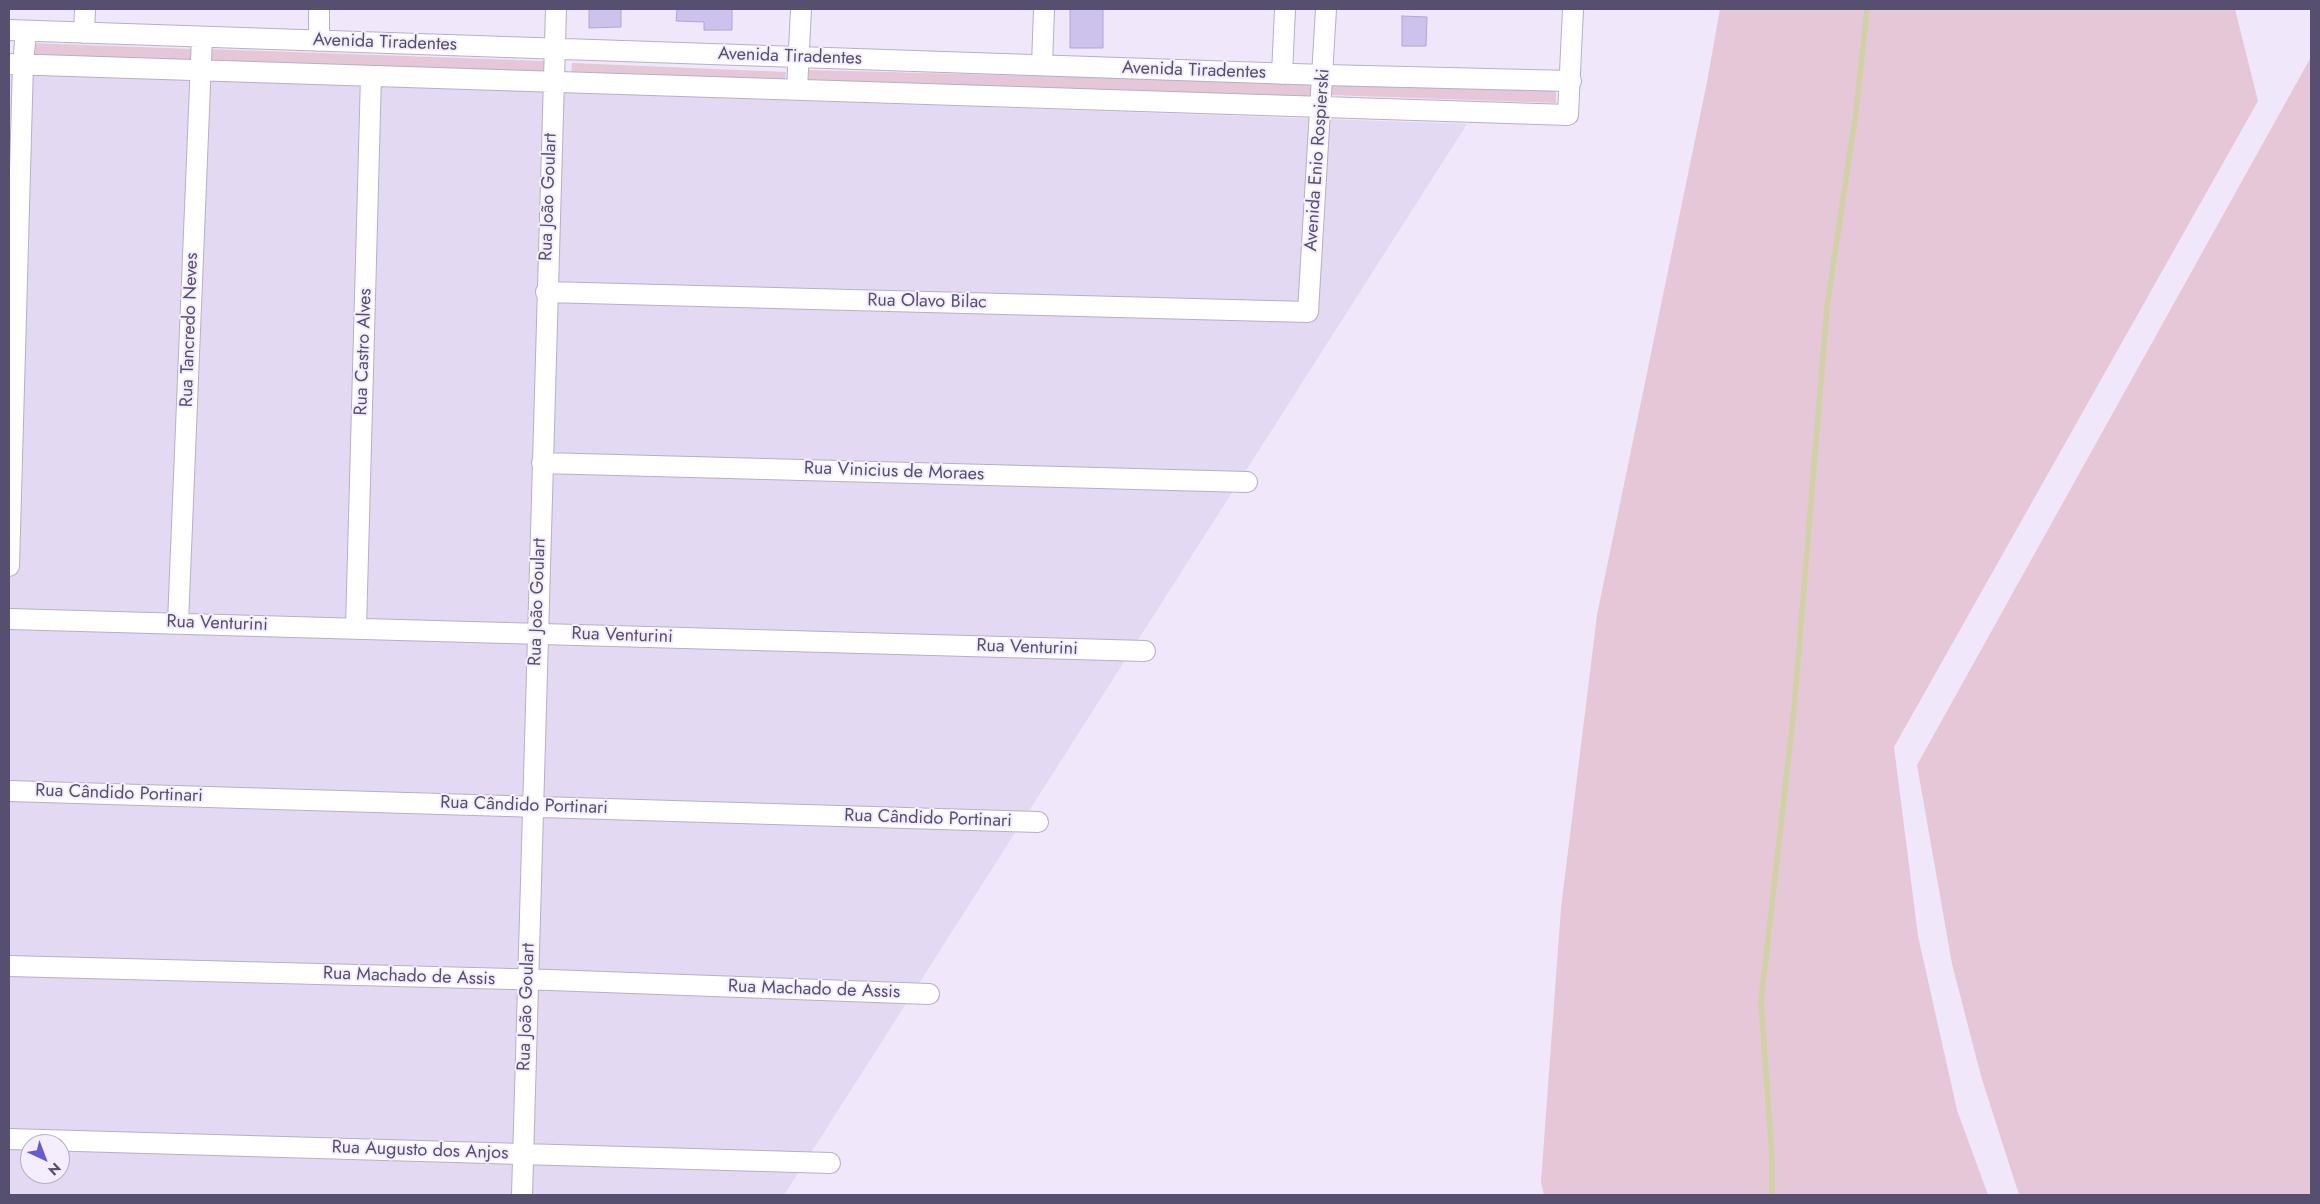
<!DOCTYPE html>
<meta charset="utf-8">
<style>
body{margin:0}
#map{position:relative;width:2320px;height:1204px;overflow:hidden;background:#f0e7fa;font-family:Jost,sans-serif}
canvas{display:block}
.frame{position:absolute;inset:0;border:10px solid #564f70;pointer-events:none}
.north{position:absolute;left:20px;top:1134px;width:50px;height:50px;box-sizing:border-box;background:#f4edfd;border:1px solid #b5aec5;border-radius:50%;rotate:137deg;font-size:14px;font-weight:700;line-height:20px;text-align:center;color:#564f70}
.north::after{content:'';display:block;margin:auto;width:18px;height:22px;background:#675bd4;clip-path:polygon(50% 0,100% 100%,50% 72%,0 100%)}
</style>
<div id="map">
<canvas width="2320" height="1204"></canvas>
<div class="frame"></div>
<div class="north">N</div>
</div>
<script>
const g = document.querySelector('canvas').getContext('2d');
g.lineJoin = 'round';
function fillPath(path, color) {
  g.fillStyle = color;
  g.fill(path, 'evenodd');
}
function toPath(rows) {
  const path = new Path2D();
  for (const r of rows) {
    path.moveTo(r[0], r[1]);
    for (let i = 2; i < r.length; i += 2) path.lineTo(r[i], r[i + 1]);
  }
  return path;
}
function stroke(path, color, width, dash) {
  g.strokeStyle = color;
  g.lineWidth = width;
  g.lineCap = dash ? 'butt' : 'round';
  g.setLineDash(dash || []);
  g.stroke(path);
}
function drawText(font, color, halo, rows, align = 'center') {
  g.font = font + ' Jost,sans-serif';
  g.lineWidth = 4;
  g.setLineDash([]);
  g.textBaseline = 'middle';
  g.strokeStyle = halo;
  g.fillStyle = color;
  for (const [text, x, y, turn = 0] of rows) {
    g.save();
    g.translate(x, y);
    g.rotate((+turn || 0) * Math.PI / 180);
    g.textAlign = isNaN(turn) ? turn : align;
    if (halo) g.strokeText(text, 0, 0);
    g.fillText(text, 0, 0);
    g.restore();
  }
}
const residential = toPath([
 [9,73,1467,124,784,1195,9,1195],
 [30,1144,60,1144,60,1174,30,1174]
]);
const green = toPath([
 [1720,9,2235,9,2258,101,1894,747,1918,936,1957,1110,1988,1195,1544,1195,1541,1182,1561,908,1597,615,1707,82],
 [30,43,194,49,194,67,29,61],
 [208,49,545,61,544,77,208,65],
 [2311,57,2311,1195,2019,1195,1981,1076,1952,964,1917,765],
 [572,63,786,72,784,85,571,77],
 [808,70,1315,83,1314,99,807,85],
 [1330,83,1556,89,1556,103,1330,95]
]);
const stream = toPath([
 [1772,1195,1772,1159,1761,1001,1794,709,1827,307,1856,111,1867,9]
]);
const building = toPath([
 [589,9,621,9,621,27,589,28,589,9],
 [677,9,732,9,732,30,704,30,704,22,676,21,677,9],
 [1070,9,1103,9,1103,48,1070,48,1070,9],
 [1402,16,1427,17,1426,46,1402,46,1402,16]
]);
const minor = toPath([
 [9,30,1324,75,1571,81],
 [84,33,85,9],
 [319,41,319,9],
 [9,64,1568,115,1573,9],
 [1042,65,1044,9],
 [1282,74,1285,9],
 [797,89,801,9],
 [546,292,1308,312,1326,9],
 [542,463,1247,482],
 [9,566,23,64,26,31],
 [9,619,1145,651],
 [178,623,202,37],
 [356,628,371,76],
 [9,791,1038,822],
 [9,966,550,980,929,994],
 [9,1139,830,1163],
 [522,1195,556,9]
]);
const streetNames = [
 ["Avenida Tiradentes",385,43,2],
 ["Avenida Tiradentes",790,57,2],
 ["Avenida Tiradentes",1194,71,2],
 ["Avenida Enio Rospierski",1318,160,-86],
 ["Rua João Goulart",549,197,-88],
 ["Rua Olavo Bilac",927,302,1],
 ["Rua Tancredo Neves",190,330,-88],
 ["Rua Castro Alves",364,352,-88],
 ["Rua Vinicius de Moraes",894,472,2],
 ["Rua João Goulart",538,602,-88],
 ["Rua Venturini",217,624,2],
 ["Rua Venturini",622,636,2],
 ["Rua Venturini",1027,648,2],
 ["Rua Cândido Portinari",119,794,2],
 ["Rua Cândido Portinari",524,806,2],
 ["Rua Cândido Portinari",928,819,2],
 ["Rua Machado de Assis",409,977,2],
 ["Rua Machado de Assis",814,990,2],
 ["Rua João Goulart",527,1007,-88],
 ["Rua Augusto dos Anjos",420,1151,2]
];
fillPath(residential, '#e4d9f2');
fillPath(green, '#e5c7d7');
stroke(stream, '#d0d1a5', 5.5);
fillPath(building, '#cdc2ec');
stroke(building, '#b2a4dc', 1);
stroke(minor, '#b7aeca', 22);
stroke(minor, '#fff', 20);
drawText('18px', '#564f70', '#f4edfd', streetNames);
</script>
